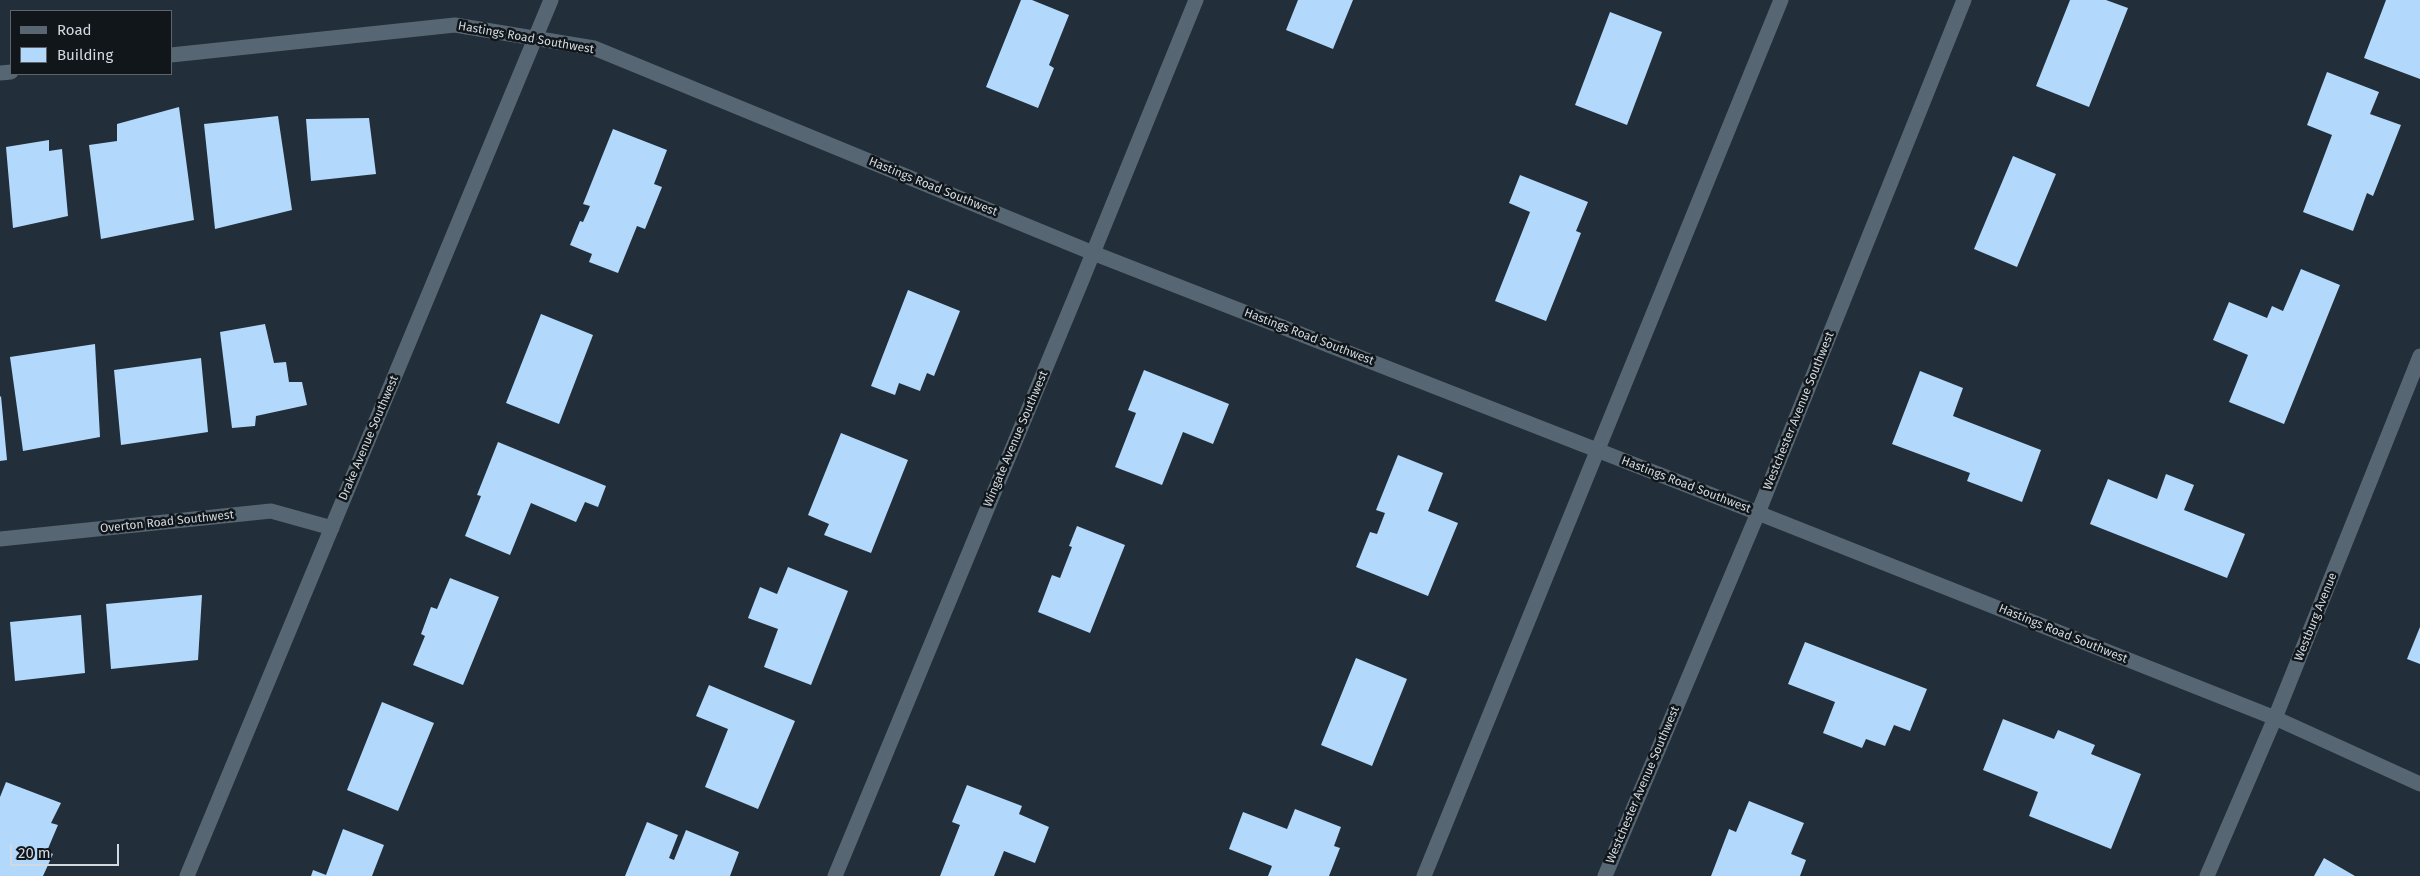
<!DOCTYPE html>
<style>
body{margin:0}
#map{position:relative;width:2420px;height:876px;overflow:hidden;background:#222f3a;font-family:"Fira Sans",sans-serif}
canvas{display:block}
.legend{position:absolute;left:10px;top:10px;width:162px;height:65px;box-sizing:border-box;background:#11161b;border:1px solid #5e646a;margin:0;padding:6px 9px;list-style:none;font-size:15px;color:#d1dae1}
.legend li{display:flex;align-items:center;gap:10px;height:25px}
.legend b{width:25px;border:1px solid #5e646a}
.scale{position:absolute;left:10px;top:844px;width:109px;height:22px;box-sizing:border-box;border:2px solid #d1dae1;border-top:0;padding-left:6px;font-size:15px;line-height:18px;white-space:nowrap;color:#d1dae1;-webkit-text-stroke:4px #11161b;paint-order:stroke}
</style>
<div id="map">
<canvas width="2420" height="876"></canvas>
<ul class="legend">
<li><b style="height:6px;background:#576673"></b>Road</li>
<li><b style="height:14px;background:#b2d9fb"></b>Building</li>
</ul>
<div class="scale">20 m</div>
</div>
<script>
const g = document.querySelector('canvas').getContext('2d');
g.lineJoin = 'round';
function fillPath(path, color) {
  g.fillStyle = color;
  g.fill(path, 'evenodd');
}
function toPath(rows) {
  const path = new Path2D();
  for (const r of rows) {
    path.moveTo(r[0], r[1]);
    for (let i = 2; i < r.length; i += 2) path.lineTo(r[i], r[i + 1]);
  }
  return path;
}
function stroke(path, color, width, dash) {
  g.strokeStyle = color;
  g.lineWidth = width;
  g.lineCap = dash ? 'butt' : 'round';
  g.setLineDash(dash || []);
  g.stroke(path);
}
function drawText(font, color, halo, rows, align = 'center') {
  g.font = font + ' "Fira Sans",sans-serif';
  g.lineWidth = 5;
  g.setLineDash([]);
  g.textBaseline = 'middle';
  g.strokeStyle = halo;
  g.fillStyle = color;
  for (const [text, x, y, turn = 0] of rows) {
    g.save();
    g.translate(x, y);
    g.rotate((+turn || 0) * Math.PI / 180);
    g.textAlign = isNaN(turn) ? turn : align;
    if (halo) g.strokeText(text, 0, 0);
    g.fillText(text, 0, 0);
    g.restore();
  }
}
const building = toPath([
 [1021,0,1032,0,1069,15,1049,65,1054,68,1038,108,986,87],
 [1298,0,1353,0,1333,49,1286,30],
 [2070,0,2106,0,2128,8,2089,107,2036,86],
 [2386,0,2420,0,2420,79,2364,58],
 [1610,12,1662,32,1627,125,1575,105],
 [2327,72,2379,92,2370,114,2401,125,2373,196,2367,193,2353,231,2303,212,2332,135,2307,125],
 [179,107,194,220,101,239,89,145,117,141,117,124],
 [278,116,292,210,215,229,204,124],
 [369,118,376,174,311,181,306,119],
 [613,129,667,150,654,184,662,187,645,229,637,226,618,273,589,262,592,254,570,245,580,221,583,222,590,206,583,204],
 [49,140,49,151,62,149,68,216,13,228,6,147],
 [2013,156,2056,174,2017,267,1974,249],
 [1520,175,1588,202,1576,231,1581,233,1546,321,1495,301,1530,212,1509,203],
 [2301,269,2340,285,2284,424,2229,402,2248,355,2213,340,2229,302,2267,318,2272,306,2283,311],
 [908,290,960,311,934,376,927,373,920,391,899,383,895,395,871,386],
 [541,314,593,335,559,424,506,403],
 [265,324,274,363,286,362,289,382,302,382,307,405,256,416,255,426,232,428,220,332],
 [95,344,100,437,23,451,10,357],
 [201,358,208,432,121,445,114,370],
 [1144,370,1229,404,1213,444,1183,432,1162,485,1115,467,1136,413,1128,410],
 [1920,371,1963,388,1953,416,2041,450,2022,502,1967,481,1970,473,1892,444],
 [1,396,7,460,0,461,0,397],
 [841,433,908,460,871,553,824,535,829,524,808,515],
 [498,442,606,486,598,507,585,502,576,522,531,503,510,555,465,536,481,496,477,495],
 [1398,455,1443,473,1428,511,1458,523,1428,596,1356,567,1370,532,1377,534,1385,513,1376,510],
 [2166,474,2194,485,2184,510,2245,534,2227,578,2090,524,2108,479,2157,499],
 [1077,526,1125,545,1090,633,1038,612,1052,575,1060,578,1072,547,1069,546],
 [788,567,848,591,811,685,764,667,778,629,748,618,760,587,777,594],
 [450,578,499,597,463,685,413,665,425,636,421,634,431,607,437,609],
 [202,595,198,660,111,669,106,604],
 [81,615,85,673,15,681,10,622],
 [2420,627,2420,664,2407,659],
 [1805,642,1927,689,1910,731,1894,725,1885,746,1866,739,1862,748,1823,733,1835,702,1788,684],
 [1356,658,1407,679,1372,766,1321,745],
 [709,685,795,721,758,809,705,787,728,729,696,716],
 [382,702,434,723,398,811,347,790],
 [2003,719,2054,739,2058,730,2095,745,2091,754,2141,774,2111,849,2029,816,2038,792,1983,770],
 [6,782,61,803,51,823,58,825,47,851,53,854,43,876,0,876,0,797],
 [967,785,1022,806,1019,814,1049,827,1035,863,1004,851,994,876,940,876,960,825,952,822],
 [1749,801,1804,823,1791,854,1806,860,1800,876,1711,876,1729,829,1736,832],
 [1295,809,1341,827,1334,846,1340,848,1329,876,1268,876,1272,866,1229,849,1243,812,1287,829],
 [647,822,678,835,669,858,674,860,686,830,739,852,730,876,625,876],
 [343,829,384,845,372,876,311,876,313,870,326,875],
 [2324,858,2355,876,2314,876]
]);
const minor = toPath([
 [171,55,455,25,594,48,1093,253,1758,513,2275,718,2420,784],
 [0,73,11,72],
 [0,539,271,511,332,528],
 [187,876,551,0],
 [835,876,1080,285,1196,0],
 [1424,876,1781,0],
 [1605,876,1758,513,1964,0],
 [2207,876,2275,718,2420,356]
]);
const streetNames = [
 ["Hastings Road Southwest",526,38,10],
 ["Hastings Road Southwest",933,187,22],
 ["Hastings Road Southwest",1309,337,21],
 ["Westchester Avenue Southwest",1799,411,-68],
 ["Drake Avenue Southwest",369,438,-67],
 ["Wingate Avenue Southwest",1016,439,-67],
 ["Hastings Road Southwest",1686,485,21],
 ["Overton Road Southwest",167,522,-6],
 ["Westburg Avenue",2316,617,-68],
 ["Hastings Road Southwest",2063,634,22],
 ["Westchester Avenue Southwest",1643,785,-67]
];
fillPath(building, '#b2d9fb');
stroke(minor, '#576673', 15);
drawText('12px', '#d1dae1', '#11161b', streetNames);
</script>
